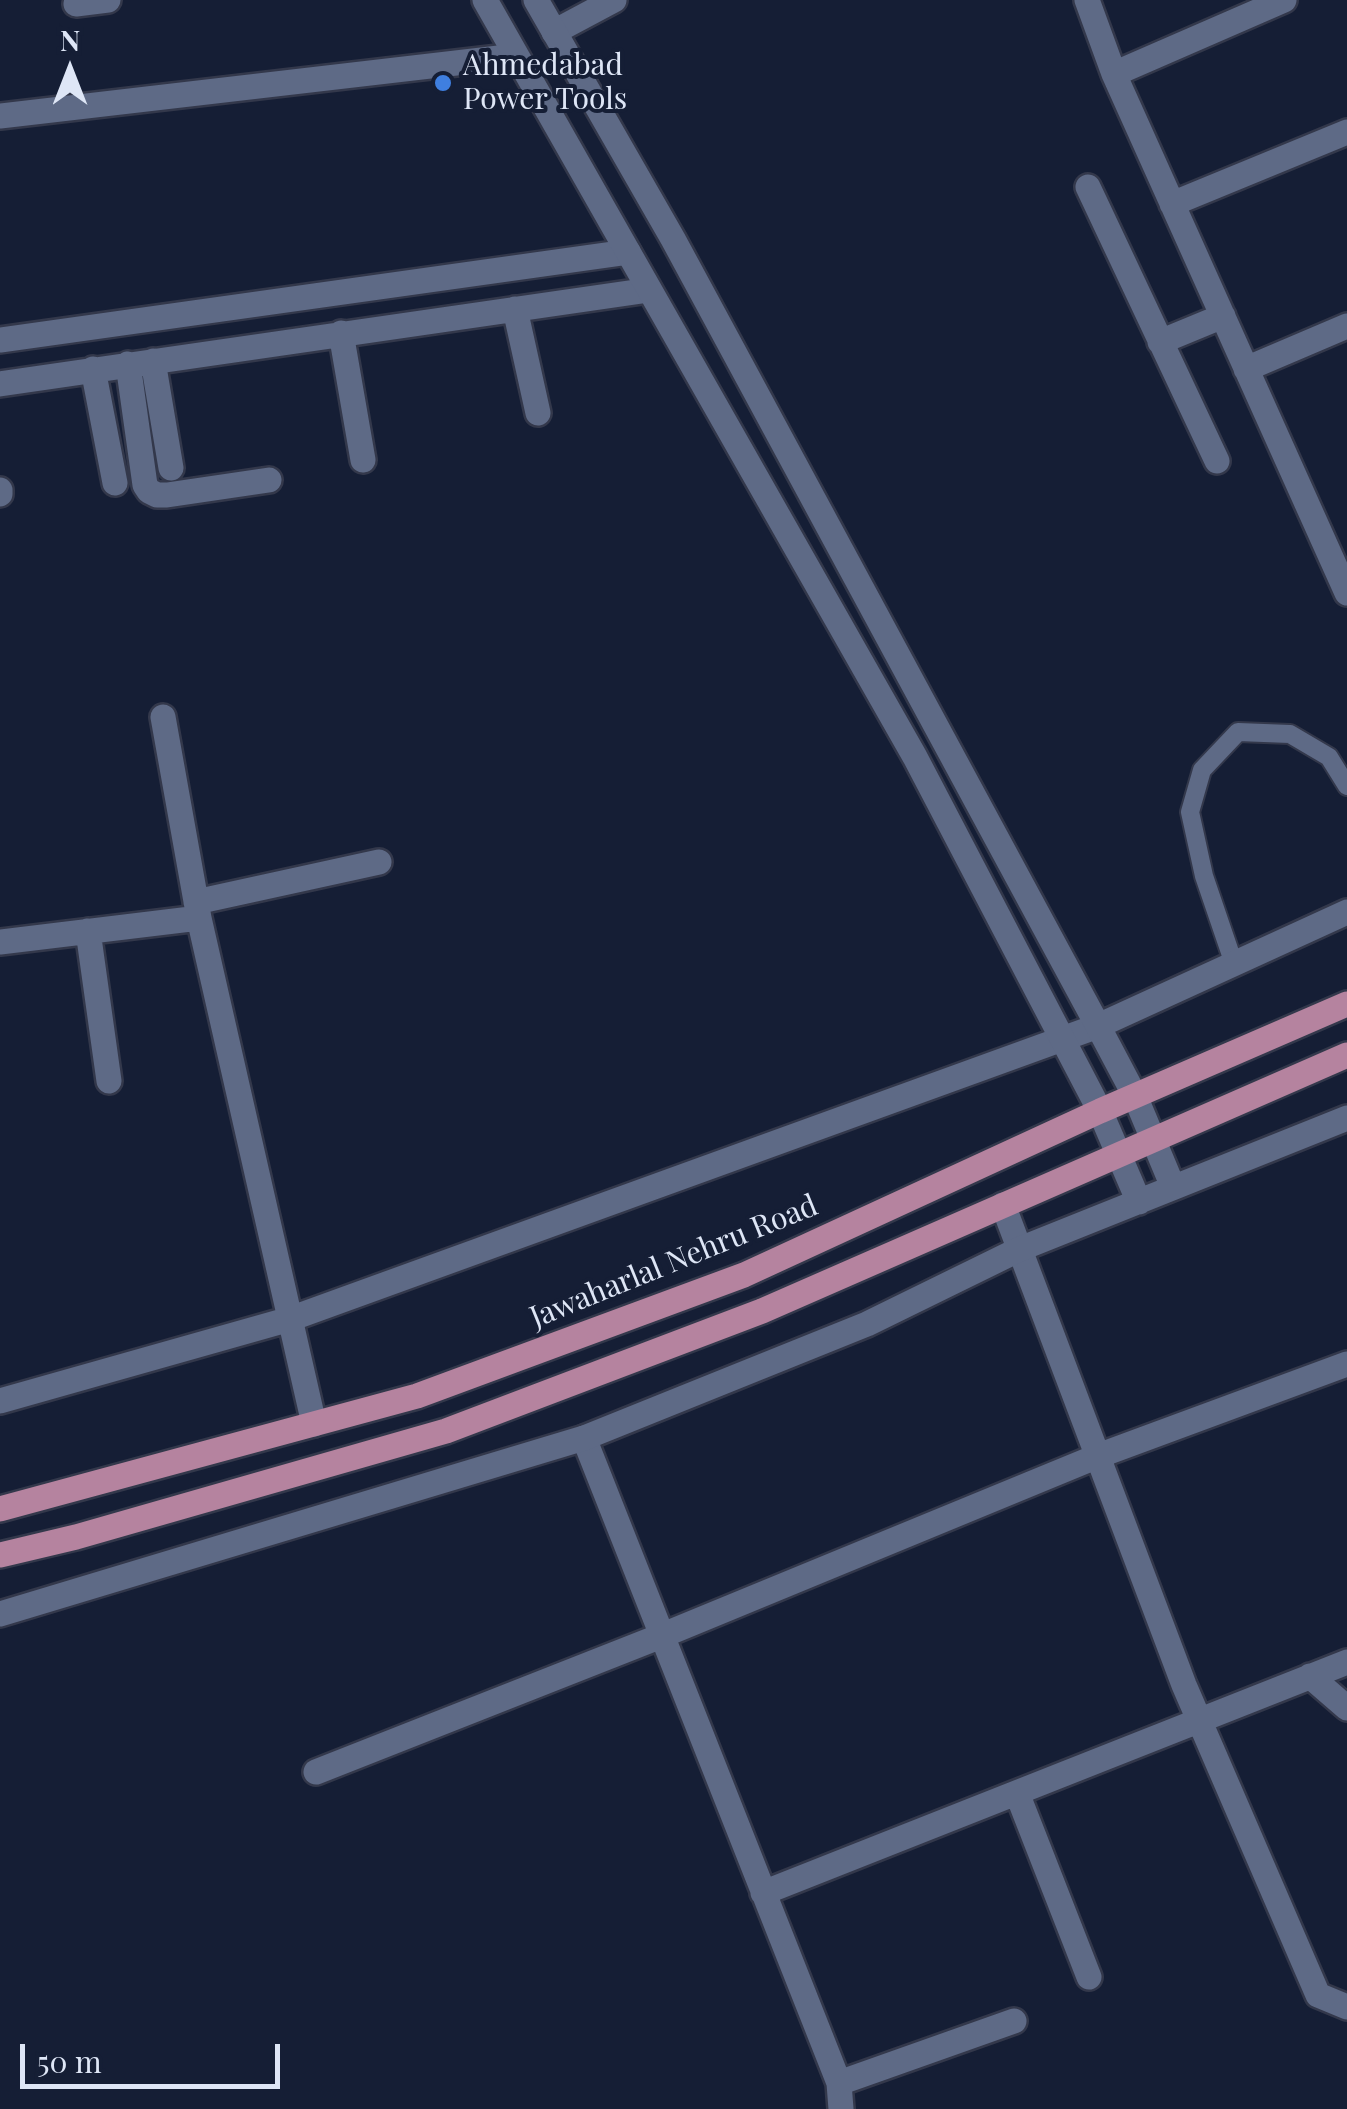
<!DOCTYPE html>
<style>
body{margin:0}
#map{position:relative;width:1347px;height:2109px;overflow:hidden;background:#151e35;font-family:"Playfair Display",serif}
canvas{display:block}
.north{position:absolute;left:20px;top:20px;width:100px;height:100px;-webkit-text-stroke:8px #151e35;paint-order:stroke;rotate:0deg;font-size:28px;font-weight:700;line-height:40px;text-align:center;color:#dee6f6}
.north::after{content:'';display:block;margin:auto;width:35px;height:45px;background:#dee6f6;clip-path:polygon(50% 0,100% 100%,50% 72%,0 100%)}
.scale{position:absolute;left:20px;top:2044px;width:260px;height:45px;box-sizing:border-box;border:5px solid #dee6f6;border-top:0;padding-left:12px;font-size:30px;line-height:35px;white-space:nowrap;color:#dee6f6;-webkit-text-stroke:8px #151e35;paint-order:stroke}
</style>
<div id="map">
<canvas width="1347" height="2109"></canvas>
<div class="north">N</div>
<div class="scale">50 m</div>
</div>
<script>
const g = document.querySelector('canvas').getContext('2d');
g.lineJoin = 'round';
function toPath(rows) {
  const path = new Path2D();
  for (const r of rows) {
    path.moveTo(r[0], r[1]);
    for (let i = 2; i < r.length; i += 2) path.lineTo(r[i], r[i + 1]);
  }
  return path;
}
function stroke(path, color, width, dash) {
  g.strokeStyle = color;
  g.lineWidth = width;
  g.lineCap = dash ? 'butt' : 'round';
  g.setLineDash(dash || []);
  g.stroke(path);
}
function drawText(font, color, halo, rows, align = 'center') {
  g.font = font + ' "Playfair Display",serif';
  g.lineWidth = 8;
  g.setLineDash([]);
  g.textBaseline = 'middle';
  g.strokeStyle = halo;
  g.fillStyle = color;
  for (const [text, x, y, turn = 0] of rows) {
    g.save();
    g.translate(x, y);
    g.rotate((+turn || 0) * Math.PI / 180);
    g.textAlign = isNaN(turn) ? turn : align;
    if (halo) g.strokeText(text, 0, 0);
    g.fillText(text, 0, 0);
    g.restore();
  }
}
const lane = toPath([
 [1234,964,1204,876,1190,812,1202,770,1238,732,1290,734,1329,757,1347,786]
]);
const street = toPath([
 [1087,0,1114,74,1347,593],
 [76,4,108,0],
 [554,32,614,0],
 [1114,74,1284,0],
 [0,116,516,56],
 [1088,187,1217,461],
 [1172,204,1347,132],
 [515,309,538,413],
 [341,333,363,460],
 [0,340,628,252],
 [1160,342,1223,316],
 [153,361,171,468],
 [128,364,145,485,149,491,157,495,167,495,269,480],
 [93,369,115,483],
 [1246,369,1347,326],
 [0,384,649,290],
 [0,490,0,494],
 [163,717,199,918],
 [196,902,379,862],
 [88,931,109,1081],
 [0,942,199,918,314,1424],
 [1003,1205,1184,1685,1318,1995,1347,2007],
 [0,1401,290,1319,1098,1026],
 [584,1438,839,2083,841,2109],
 [1310,1676,1347,1708],
 [316,1772,661,1636,1098,1456,1347,1364],
 [1017,1793,1089,1977],
 [763,1893,1347,1662],
 [839,2083,1014,2021]
]);
const secondary = toPath([
 [485,0,915,757,1100,1111,1139,1202],
 [536,0,673,239,1098,1026,1135,1096,1173,1187],
 [1098,1026,1347,912],
 [0,1614,584,1438,867,1324,1020,1249,1347,1118]
]);
const primary = toPath([
 [0,1509,417,1396,744,1275,1100,1111,1347,1004],
 [0,1555,76,1537,446,1431,762,1311,1347,1055]
]);
const markers = [
 [443,83,10,"#3f7fe0"]
];
const poiNames = [
 ["Ahmedabad",463,66],
 ["Power Tools",463,100]
];
const streetNames = [
 ["Jawaharlal Nehru Road",674,1262,-22]
];
stroke(lane, '#33384b', 22);
stroke(street, '#33384b', 30);
stroke(secondary, '#33384b', 30);
stroke(primary, '#33384b', 30);
stroke(lane, '#5e6a86', 18);
stroke(street, '#5e6a86', 25);
stroke(secondary, '#5e6a86', 25);
stroke(primary, '#b5839f', 25);
for (const [x, y, r, color] of markers) {
  const dot = new Path2D();
  dot.arc(x, y, r, 0, 2 * Math.PI);
  g.fillStyle = color;
  g.fill(dot);
  stroke(dot, '#151e35', 4);
}
drawText('30px', '#dee6f6', '#151e35', poiNames, 'left');
drawText('30px', '#dee6f6', '#151e35', streetNames);
</script>
